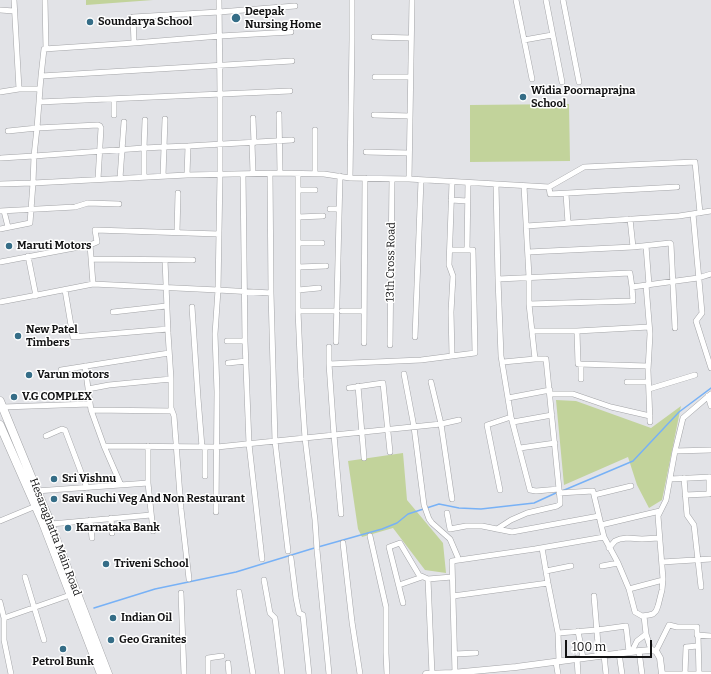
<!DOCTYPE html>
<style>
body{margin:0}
#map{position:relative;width:711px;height:674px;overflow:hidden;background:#e2e3e7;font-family:Bitter,serif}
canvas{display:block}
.scale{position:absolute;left:565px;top:640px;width:87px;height:18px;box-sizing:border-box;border:2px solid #121213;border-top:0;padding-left:5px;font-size:12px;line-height:14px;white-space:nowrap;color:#121213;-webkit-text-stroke:3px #fff;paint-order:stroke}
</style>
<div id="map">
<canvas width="711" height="674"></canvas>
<div class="scale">100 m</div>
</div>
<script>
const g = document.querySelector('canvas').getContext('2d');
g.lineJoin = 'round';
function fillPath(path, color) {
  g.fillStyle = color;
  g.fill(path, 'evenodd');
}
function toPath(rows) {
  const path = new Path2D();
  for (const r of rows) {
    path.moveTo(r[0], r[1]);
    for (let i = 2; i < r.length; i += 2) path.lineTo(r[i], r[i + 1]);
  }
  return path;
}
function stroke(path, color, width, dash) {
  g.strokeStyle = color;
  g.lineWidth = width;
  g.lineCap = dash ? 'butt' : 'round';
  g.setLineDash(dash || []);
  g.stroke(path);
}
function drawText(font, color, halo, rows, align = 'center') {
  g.font = font + ' Bitter,serif';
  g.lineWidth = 3;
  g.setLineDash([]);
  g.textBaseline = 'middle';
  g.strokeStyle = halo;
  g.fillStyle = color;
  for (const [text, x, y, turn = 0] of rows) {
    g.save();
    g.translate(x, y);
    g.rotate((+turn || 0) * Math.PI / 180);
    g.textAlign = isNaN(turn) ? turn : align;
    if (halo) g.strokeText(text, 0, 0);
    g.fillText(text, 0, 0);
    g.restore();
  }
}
const green = toPath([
 [86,0,153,0,86,5],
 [569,104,570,161,470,162,470,105],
 [556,400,576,401,651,428,681,406,662,500,649,508,637,485,628,457,564,485],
 [403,453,407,500,443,543,446,573,425,570,393,528,362,537,358,529,348,461]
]);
const stream = toPath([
 [562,491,633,461,679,412,711,388],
 [94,608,155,589,236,572,311,549,382,529,397,523,408,514,439,504,459,508,481,509,534,503,558,492]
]);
const minor = toPath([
 [14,0,19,89],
 [45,0,46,49],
 [516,0,532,79],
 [546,0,562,82],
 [563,0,579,82],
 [0,10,14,11],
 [374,37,411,38],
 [524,40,552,35],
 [134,43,133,17,219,12,295,6],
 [41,76,44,49,134,43,220,36,291,32],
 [375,77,410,77],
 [0,92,19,89,40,89],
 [114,99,114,115],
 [39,102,41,76,292,61],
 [279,114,280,173],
 [374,115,410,116],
 [253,118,254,143],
 [315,130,315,174],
 [8,131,37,128,39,102,290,91],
 [252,143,253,173],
 [366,152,409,153],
 [1,158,34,156,37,128,98,125,100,126,101,128,98,179],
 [270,173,271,293,275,441,288,551],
 [243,174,245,341,249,444,262,559],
 [298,174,298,311,301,379,305,438,315,520,317,550,329,674],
 [187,175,188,146,292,140],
 [144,176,144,148,164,147,165,119],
 [163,176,164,147,188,146],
 [120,178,124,122],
 [350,178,352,39,352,0],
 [409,179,412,0],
 [452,182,449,265,453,276,451,312,452,355],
 [0,184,33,183,34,156,144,148,145,120],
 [496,184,498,279,501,356,511,417,530,490,536,491,559,489],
 [524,186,529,277,529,304,535,359],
 [549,187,584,167,695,162,700,213],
 [298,190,315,190],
 [566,194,568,223],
 [451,200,467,201],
 [330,209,339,209],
 [0,211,75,207,88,203,119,204],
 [4,211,8,227],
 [693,214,702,313,696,321,711,368],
 [298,217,323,216],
 [630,219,633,247],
 [526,226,679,216,711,211],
 [0,229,30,223,33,183,187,175,280,173,324,174,350,178,409,179,549,187,550,194,677,187],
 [177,232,178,193],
 [298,243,322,243],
 [90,245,97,242,95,230,219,234],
 [646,246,649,285],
 [450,250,467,250],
 [528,252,633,247,670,243,671,244,675,328],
 [28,256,36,296],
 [91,259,193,260],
 [165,260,168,333,171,379,171,408,174,416,181,509,189,579],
 [0,262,90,245,93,284],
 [298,267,326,266],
 [498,279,630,273,632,287,633,301,529,304],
 [646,285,650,334,648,370,650,422],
 [632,287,698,278,711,274],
 [65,290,73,337,168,329],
 [298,290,319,288],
 [0,302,32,296,93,284,218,290,271,293],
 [192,307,198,398,202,447],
 [298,311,337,311],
 [342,311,364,311],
 [113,312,166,306],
 [532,331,577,331,649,327],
 [577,331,578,364,648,366],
 [415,337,421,180],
 [227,341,245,341],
 [336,342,340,176],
 [364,343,365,178],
 [390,345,392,179],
 [228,363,246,361],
 [329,364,329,347],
 [85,366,91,410,104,446,121,485],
 [61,370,169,353],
 [404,374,414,427,424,505,429,519,432,523,450,539,459,560],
 [581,379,581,364],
 [431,382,441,424,452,499],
 [627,382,648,382],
 [358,386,364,458],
 [349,388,383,383,390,452],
 [88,389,109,385,171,379],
 [649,389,695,375],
 [550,394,573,394,611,407,650,416],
 [708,396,711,406],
 [508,398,550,390],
 [3,407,90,404],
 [91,410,172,411],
 [513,422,552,415],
 [46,436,62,429,65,430,87,488],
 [104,446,217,447,441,424,459,420],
 [148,446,148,483,153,531],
 [205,447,205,476],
 [520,448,555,443],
 [675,451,711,450],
 [684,478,687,515,694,525,701,587],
 [670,479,711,477],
 [500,490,487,425,511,417],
 [36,491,148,483],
 [594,495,631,486],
 [685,495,709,494,709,477],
 [216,512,217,392,215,334,218,290,220,174,220,95,219,0],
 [447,513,450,529,466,526,482,526,512,532,599,516],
 [341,514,334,435,329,364,421,360,475,353,473,250,467,250,468,183],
 [111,518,112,533],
 [90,520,92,538],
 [0,521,36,506],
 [51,524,151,515],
 [601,525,660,511],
 [497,529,511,520,527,513,557,506,560,504,560,499,546,359,535,359,503,362],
 [370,536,386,607,386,653,387,674],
 [604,537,618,563,629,589,635,612,642,616,649,615,653,614,656,611,658,606,662,590,663,579,658,516,666,500,675,451,683,418,711,394],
 [343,543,352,622,360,674],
 [542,548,548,583,558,633,559,661],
 [609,548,615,541,620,539,627,538,642,539,659,538],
 [291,558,296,598,299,613,303,615,309,674],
 [662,562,711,559],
 [602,566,618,563],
 [546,571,571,566],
 [25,577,44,640],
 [264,580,270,613,275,618,282,674],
 [399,585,422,577],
 [629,589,663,580],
 [239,592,253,674],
 [181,593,184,674],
 [453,596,548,583],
 [594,596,599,656],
 [0,602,4,618,4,640,11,674],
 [403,603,389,547,400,543,419,575,428,579],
 [644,616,646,634,651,650],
 [4,618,73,594],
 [578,631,583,658],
 [558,633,597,630,626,626,629,652],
 [698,635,699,674],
 [632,651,637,641,646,634],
 [639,651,642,674],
 [656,651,669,625,677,627,697,627,697,635,711,636],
 [619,653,622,674],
 [455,654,476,653],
 [604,655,606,674],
 [577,658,578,674],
 [556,662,558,674],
 [228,663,229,674],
 [455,673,452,561,535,549,604,537,593,491,559,493],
 [208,674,208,658,222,656],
 [432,674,428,579,452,577],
 [662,674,711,674],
 [685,674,686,647,698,646]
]);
const tertiary = toPath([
 [426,674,452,673,516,667,599,656,639,651,651,650,656,651,660,658,662,674]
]);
const primary = toPath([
 [0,401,37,491,51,524,51,526,108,674],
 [0,425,43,523,101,674]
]);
const markers = [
 [236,18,5,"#356d87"],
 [90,22,4,"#356d87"],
 [523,97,4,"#356d87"],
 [9,246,4,"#356d87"],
 [18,336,4,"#356d87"],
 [29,375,4,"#356d87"],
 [14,397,4,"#356d87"],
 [54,479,4,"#356d87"],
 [54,499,4,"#356d87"],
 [68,528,4,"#356d87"],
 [106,564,4,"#356d87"],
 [113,618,4,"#356d87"],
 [111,640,4,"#356d87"],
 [63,649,4,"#356d87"]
];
const poiNames = [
 ["Deepak",245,12],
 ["Nursing Home",245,25],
 ["Soundarya School",98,22],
 ["Widia Poornaprajna",531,91],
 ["School",531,104],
 ["Maruti Motors",17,246],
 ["New Patel",26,330],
 ["Timbers",26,343],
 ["Varun motors",37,375],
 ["V.G COMPLEX",22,397],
 ["Sri Vishnu",62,479],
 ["Savi Ruchi Veg And Non Restaurant",62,499],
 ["Karnataka Bank",76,528],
 ["Triveni School",114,564],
 ["Indian Oil",121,618],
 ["Geo Granites",119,640],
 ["Petrol Bunk",63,662,"center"]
];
const streetNames = [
 ["13th Cross Road",391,262,-89],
 ["Hesaraghatta Main Road",55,537,69]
];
fillPath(green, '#c2d39b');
stroke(stream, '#77b1f6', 1.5);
stroke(minor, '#a3a4a7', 6);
stroke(tertiary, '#a3a4a7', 7);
stroke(primary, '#a3a4a7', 9);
stroke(minor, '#fff', 5);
stroke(tertiary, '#fff', 6);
stroke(primary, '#fff', 8);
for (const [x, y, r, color] of markers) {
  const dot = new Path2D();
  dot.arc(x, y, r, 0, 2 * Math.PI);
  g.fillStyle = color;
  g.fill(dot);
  stroke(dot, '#fff', 1.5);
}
drawText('bold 11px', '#121213', '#fff', poiNames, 'left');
drawText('11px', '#121213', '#fff', streetNames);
</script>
